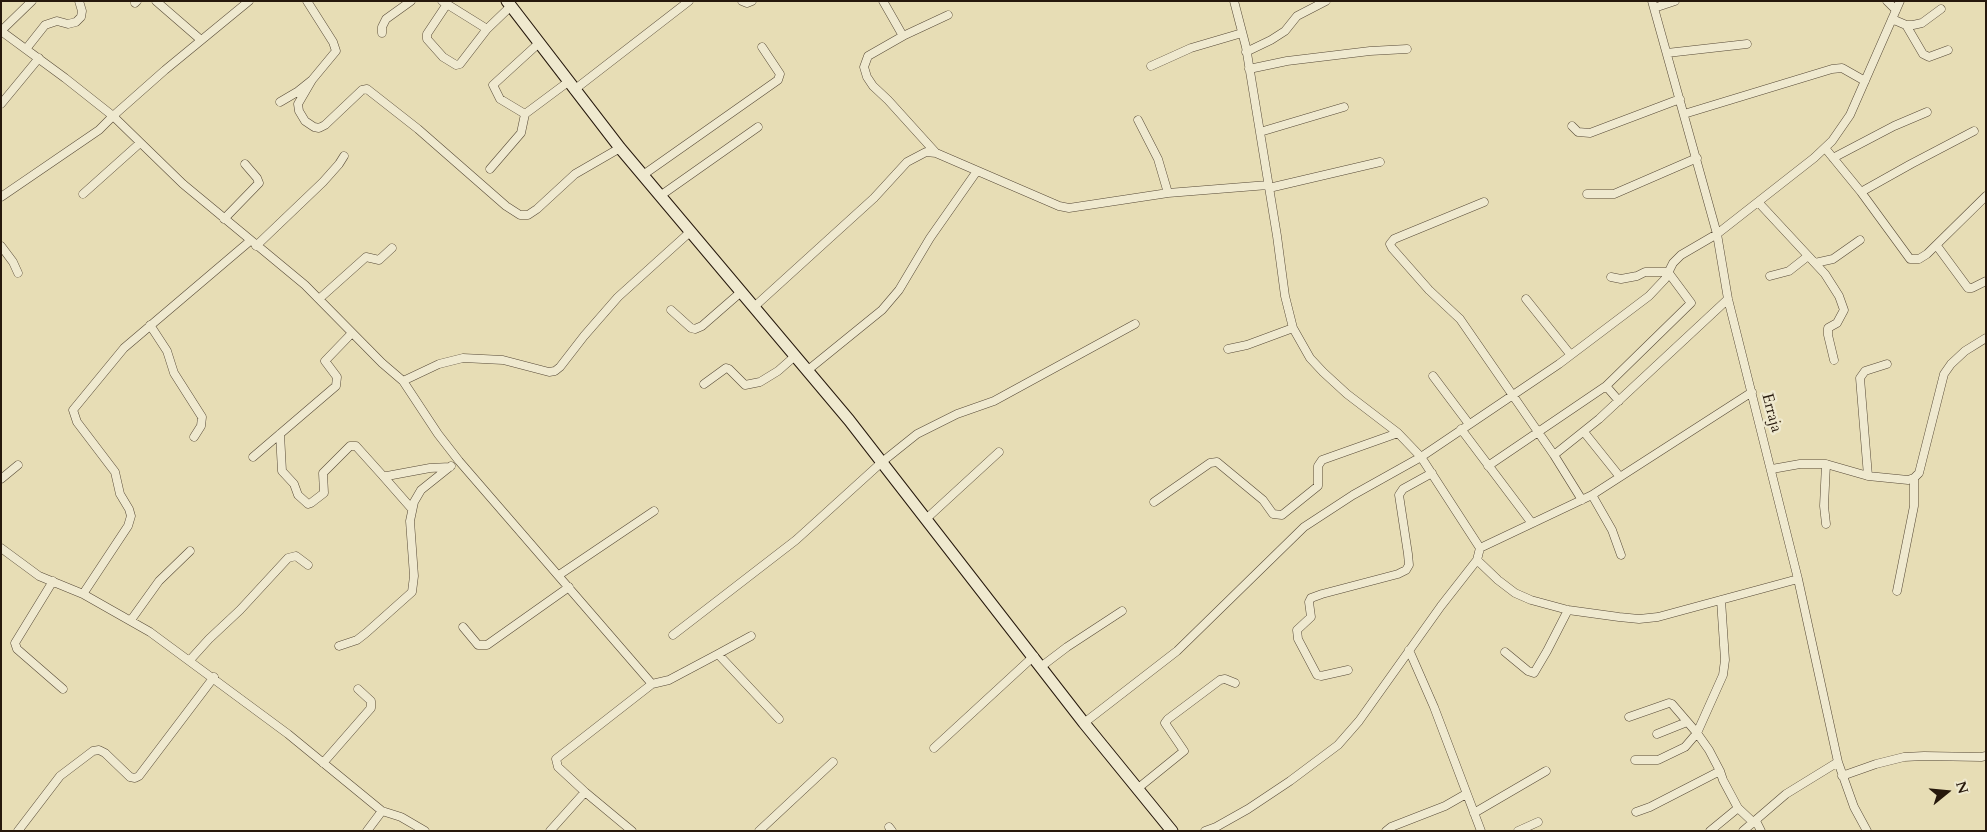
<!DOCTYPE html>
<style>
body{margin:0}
#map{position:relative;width:1987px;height:832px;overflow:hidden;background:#e7ddb5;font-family:Cardo,serif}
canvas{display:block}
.frame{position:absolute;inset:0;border:2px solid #26180c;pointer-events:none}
.north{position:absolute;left:1922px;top:767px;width:50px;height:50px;-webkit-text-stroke:4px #efe9cf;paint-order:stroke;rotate:73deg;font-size:14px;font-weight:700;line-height:20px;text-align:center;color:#26180c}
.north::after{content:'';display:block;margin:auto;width:18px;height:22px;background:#26180c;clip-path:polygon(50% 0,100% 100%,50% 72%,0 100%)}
</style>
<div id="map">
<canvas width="1987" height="832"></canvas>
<div class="frame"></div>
<div class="north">N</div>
</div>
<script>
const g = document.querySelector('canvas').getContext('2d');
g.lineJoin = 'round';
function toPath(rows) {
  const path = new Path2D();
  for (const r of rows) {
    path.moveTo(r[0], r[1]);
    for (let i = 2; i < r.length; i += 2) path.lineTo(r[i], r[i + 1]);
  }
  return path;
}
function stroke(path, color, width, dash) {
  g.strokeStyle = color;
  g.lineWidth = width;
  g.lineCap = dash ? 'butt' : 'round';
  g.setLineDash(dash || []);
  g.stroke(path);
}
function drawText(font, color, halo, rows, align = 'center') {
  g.font = font + ' Cardo,serif';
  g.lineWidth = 5;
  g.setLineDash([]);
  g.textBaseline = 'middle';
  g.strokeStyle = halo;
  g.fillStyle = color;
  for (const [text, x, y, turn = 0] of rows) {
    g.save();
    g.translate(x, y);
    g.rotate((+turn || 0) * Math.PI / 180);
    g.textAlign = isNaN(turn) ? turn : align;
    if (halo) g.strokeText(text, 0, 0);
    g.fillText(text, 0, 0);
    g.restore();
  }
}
const street = toPath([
 [156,1,201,40],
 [249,1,165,70,113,116,183,184,305,285,382,363,403,381,439,364,463,358,503,360,549,372,555,371,560,367,584,336,618,297,690,232],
 [442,1,487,29,511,6],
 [742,1,747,3,752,1],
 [883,1,903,36,868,56,864,67,867,77,873,86,888,100,936,153],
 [1234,1,1246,47,1277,236,1285,296,1293,328,1310,358,1323,372,1347,394,1398,433,1421,457,1480,548],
 [1652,1,1717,234,1728,299,1798,579,1838,762,1854,807,1867,831],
 [1887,1,1896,10],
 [135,3,137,1],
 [447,4,427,34,427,39,443,57,456,65,460,64,487,29],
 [1654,8,1675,1],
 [1892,19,1906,25,1913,25,1922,23,1941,9],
 [1906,25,1923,54,1929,57,1948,50],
 [1,31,65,78,113,116,99,130,1,197],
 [1,31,32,1],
 [382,33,382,27,386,19,411,1],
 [903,36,948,15],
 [26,49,45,25,57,21,68,24,76,22,81,17,82,11,79,1],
 [1246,52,1271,40,1285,31,1297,16,1326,1],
 [1667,53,1747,44],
 [1151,66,1191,48,1242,33],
 [1249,69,1287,61,1370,51,1407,49],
 [312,80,298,104,299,111,305,121,314,127,319,128,325,125,362,90,367,89,418,129,506,206,520,215,528,215,537,209,575,174,620,148],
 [574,90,689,1],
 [280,102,297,92,312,80,336,51,333,42,307,1],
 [1,104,39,58],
 [525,114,500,99,493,85,539,43],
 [1684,114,1832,69,1842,68,1865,81],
 [1138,120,1158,159,1168,193],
 [1572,126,1578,132,1590,133,1680,99],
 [1260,132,1344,107],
 [1825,148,1861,192,1910,259,1919,259,1927,254,1986,196],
 [1833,158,1894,126,1927,112],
 [490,169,521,133,525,114,568,82],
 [643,175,778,80,780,74,762,47],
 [1269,188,1380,162],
 [1861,192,1911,164,1974,131],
 [83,194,140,143],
 [1587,194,1614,194,1697,158],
 [660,196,758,127],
 [1484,202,1394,239,1390,244,1392,248,1429,290,1460,319,1554,455,1582,500],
 [1759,203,1825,274,1839,296,1844,310,1837,323,1828,328,1828,335,1834,360],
 [224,219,259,183,257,178,245,164],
 [1,246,13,262,18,273],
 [256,246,323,182,339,164,344,156],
 [1937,246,1968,288,1972,288,1986,281],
 [1815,263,1833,259,1860,240],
 [1770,276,1789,271,1808,256],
 [319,299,366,257,379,260,392,248],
 [1526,299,1570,354],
 [754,307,874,198,907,162,926,152,936,153,1059,206,1069,208,1168,193,1268,185],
 [671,310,691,328,695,329,702,326,741,292],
 [150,325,167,351,174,373,202,417,201,426,194,437],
 [1228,349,1247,345,1293,328],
 [808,370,882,310,899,290,930,238,977,171],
 [1433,376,1469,424],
 [403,381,438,434,459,461,652,684,556,759,558,767,585,792,550,831],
 [704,384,726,368,729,369,745,385,760,382,778,371,795,356],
 [1606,386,1619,401],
 [1461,429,1531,522],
 [1584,432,1620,477],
 [280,434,282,471,294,484,298,495,308,504,311,503,324,493,323,473,350,446,356,446,383,476,387,476,430,468,450,467],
 [1554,455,1599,419,1728,299],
 [253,457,336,386,337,377,325,361,352,333],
 [1826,464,1824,506,1826,524],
 [1488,466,1606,386,1691,303,1668,272,1645,272,1637,276,1621,279,1611,277],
 [1772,469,1800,464,1826,464,1868,476,1908,480,1914,478,1919,473,1944,374,1951,364,1965,351,1986,338],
 [383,476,412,509],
 [1868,476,1860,378,1865,371,1887,364],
 [1,479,18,465],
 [1592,495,1612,530,1621,555],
 [1154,502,1210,463,1217,462,1263,500,1273,514,1282,515,1318,486,1318,466,1322,460,1398,433],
 [926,519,999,452],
 [1,548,39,576,83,594,150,632,288,734,382,811,367,831],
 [1477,560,1498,580,1515,593,1531,600,1568,610,1619,617,1639,619,1658,617,1798,579],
 [559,575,654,511],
 [53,581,15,643,17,649,63,689],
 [1897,591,1914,506,1914,478],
 [83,594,128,526,131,516,129,509,120,494,115,472,77,422,73,410,124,348,250,241],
 [131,620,159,581,190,551],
 [463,627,478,645,487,645,569,587],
 [673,635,796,540,882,462,917,434,957,414,994,401,1135,324],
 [339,646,357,640,366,633,412,592,414,576,410,521,414,502,421,490,451,466],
 [1409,650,1434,707,1481,831],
 [1505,652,1528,671,1534,673,1547,651,1568,610],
 [718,654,751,636],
 [190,660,209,639,240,610,288,558,296,556,308,565],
 [1042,666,1067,647,1122,611],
 [1348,670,1321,676,1317,675,1298,639,1297,630,1311,617,1309,602,1311,598,1322,594,1398,574,1406,570,1409,565,1408,554,1399,495,1403,489,1432,473],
 [652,684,669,680,718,654,779,719],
 [1629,717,1669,703,1672,704,1697,733,1709,750,1720,771],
 [1084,723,1177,651,1304,527,1353,495,1421,457,1559,364,1649,296,1665,279,1673,263,1681,255,1717,234,1814,158,1832,141,1850,115,1900,1],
 [1657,734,1687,722],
 [934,748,1034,656],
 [1635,760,1658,760,1685,747,1697,733,1723,675,1725,660,1721,600],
 [323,763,371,708,371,701,358,689],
 [1842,776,1876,764,1904,757,1924,756,1981,757,1986,756],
 [1137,789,1184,751,1167,726,1165,723,1168,719,1220,680,1225,679,1235,683],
 [585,792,632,831],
 [382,811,401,817,425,831],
 [1636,812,1650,807,1720,771,1723,780,1738,808,1754,823],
 [1474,813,1546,771],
 [1756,821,1761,831],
 [889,827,892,831],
 [18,831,60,776,93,751,99,750,105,753,130,777,135,778,139,776,214,677],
 [759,831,833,762],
 [1205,831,1216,827,1248,809,1290,781,1338,745,1359,721,1441,606,1477,560,1480,548,1592,495,1752,392],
 [1386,831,1391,827,1445,806,1466,794],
 [1518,831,1538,822],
 [1710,831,1738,808],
 [1743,831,1786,794,1838,762]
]);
const secondary = toPath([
 [507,1,620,148,849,420,1084,723,1172,831]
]);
const streetNames = [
 ["Erraja",1771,413,75]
];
stroke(street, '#564936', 9);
stroke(secondary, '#26180c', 13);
stroke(street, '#efe9cf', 8);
stroke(secondary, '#efe9cf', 11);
drawText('16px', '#26180c', '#efe9cf', streetNames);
</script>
